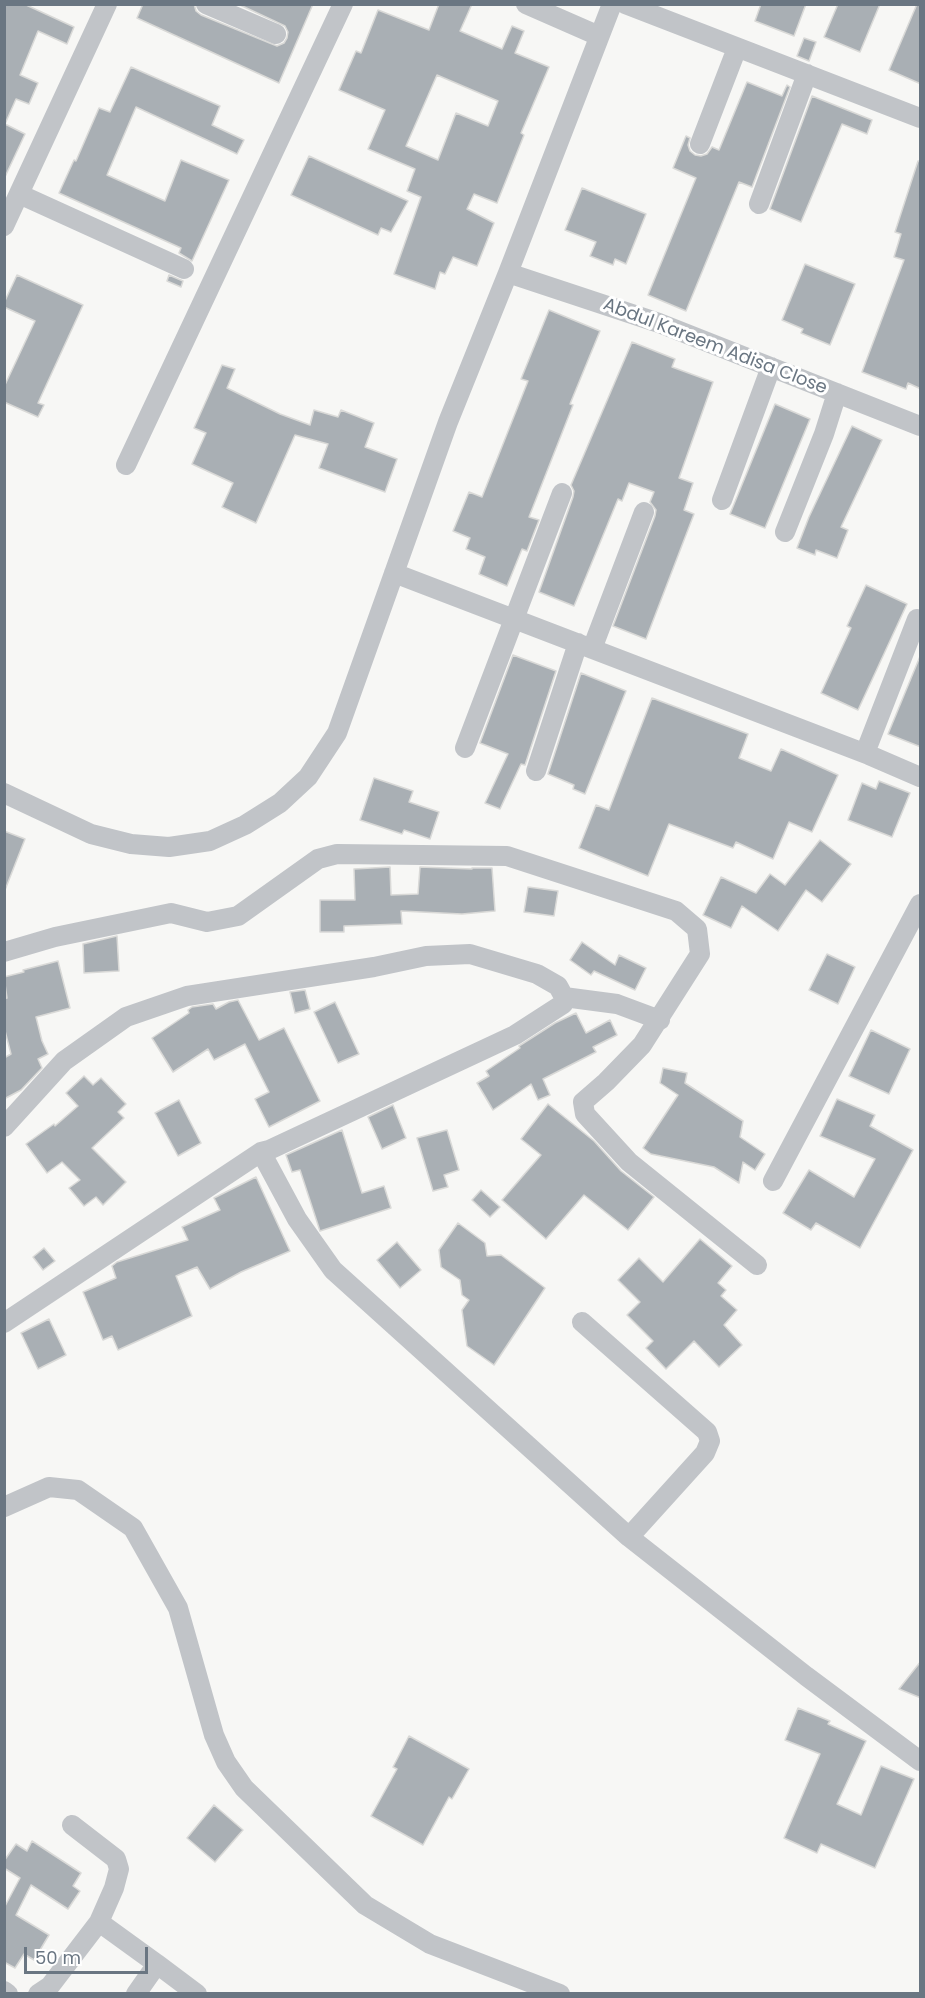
<!DOCTYPE html>
<style>
body{margin:0}
#map{position:relative;width:925px;height:1998px;overflow:hidden;background:#f7f7f5;font-family:Poppins,sans-serif}
canvas{display:block}
.frame{position:absolute;inset:0;border:6px solid #6a7682;pointer-events:none}
.scale{position:absolute;left:24px;top:1947px;width:124px;height:27px;box-sizing:border-box;border:3px solid #6a7682;border-top:0;padding-left:8px;font-size:18px;line-height:21px;white-space:nowrap;color:#6a7682;-webkit-text-stroke:4px #fff;paint-order:stroke}
</style>
<div id="map">
<canvas width="925" height="1998"></canvas>
<div class="frame"></div>
<div class="scale">50 m</div>
</div>
<script>
const g = document.querySelector('canvas').getContext('2d');
g.lineJoin = 'round';
function fillPath(path, color) {
  g.fillStyle = color;
  g.fill(path, 'evenodd');
}
function toPath(rows) {
  const path = new Path2D();
  for (const r of rows) {
    path.moveTo(r[0], r[1]);
    for (let i = 2; i < r.length; i += 2) path.lineTo(r[i], r[i + 1]);
  }
  return path;
}
function stroke(path, color, width, dash) {
  g.strokeStyle = color;
  g.lineWidth = width;
  g.lineCap = dash ? 'butt' : 'round';
  g.setLineDash(dash || []);
  g.stroke(path);
}
function drawText(font, color, halo, rows, align = 'center') {
  g.font = font + ' Poppins,sans-serif';
  g.lineWidth = 6;
  g.setLineDash([]);
  g.textBaseline = 'middle';
  g.strokeStyle = halo;
  g.fillStyle = color;
  for (const [text, x, y, turn = 0] of rows) {
    g.save();
    g.translate(x, y);
    g.rotate((+turn || 0) * Math.PI / 180);
    g.textAlign = isNaN(turn) ? turn : align;
    if (halo) g.strokeText(text, 0, 0);
    g.fillText(text, 0, 0);
    g.restore();
  }
}
const building = toPath([
 [4,4,24,4,74,27,67,44,38,31,20,75,38,83,29,104,16,99,5,124,25,134,4,179,4,4],
 [143,4,194,4,196,11,201,15,277,46,284,43,287,38,288,32,285,26,238,4,313,4,279,83,137,18,143,4],
 [439,4,472,4,460,31,502,49,512,26,524,31,515,53,549,67,521,133,524,135,497,203,474,194,467,209,494,223,477,266,453,257,445,274,440,272,435,289,394,274,421,197,407,191,415,169,368,149,385,110,339,90,356,51,361,53,378,10,429,30,439,4],
 [437,75,498,101,488,126,456,113,438,160,406,146,437,75],
 [761,4,806,4,794,36,755,21,761,4],
 [838,4,880,4,860,52,824,37,838,4],
 [917,4,921,4,921,84,889,70,917,4],
 [804,38,816,42,809,61,797,56,804,38],
 [131,67,220,106,212,125,244,140,237,154,136,107,107,175,165,201,181,160,229,180,192,261,179,253,181,248,59,193,74,160,76,161,99,108,110,112,131,67],
 [747,82,782,96,787,85,790,87,752,187,739,182,686,311,648,295,696,178,673,168,686,136,690,138,688,145,690,151,695,155,701,156,707,154,712,147,719,150,747,82],
 [812,96,872,120,867,134,842,124,801,222,770,209,812,96],
 [309,156,408,201,391,232,381,228,378,235,291,195,309,156],
 [918,161,921,161,921,389,908,383,906,389,862,372,904,260,894,257,901,234,895,232,918,161],
 [582,188,646,214,626,264,615,259,613,265,590,256,596,242,565,230,582,188],
 [805,264,855,284,830,345,801,333,803,329,782,320,805,264],
 [17,275,83,305,38,403,44,405,38,417,4,402,4,387,35,321,4,307,4,303,17,275],
 [169,275,183,281,181,287,167,281,169,275],
 [549,310,600,331,570,404,573,405,529,517,539,520,527,551,522,549,507,586,479,574,485,557,466,549,470,538,453,531,469,492,482,497,528,381,521,379,549,310],
 [632,342,675,359,672,367,713,382,679,478,693,483,684,510,694,514,646,639,613,626,655,516,656,510,650,502,654,492,629,483,622,501,618,499,574,606,539,592,573,497,574,491,571,485,632,342],
 [222,365,235,369,227,388,280,414,310,425,314,410,338,417,341,410,374,423,365,447,397,459,385,492,319,468,328,444,295,435,256,523,222,507,233,483,192,464,206,433,194,428,222,365],
 [775,404,810,419,765,528,730,514,775,404],
 [852,426,882,440,841,527,848,530,837,558,816,550,815,555,797,548,809,517,852,426],
 [866,585,907,604,858,710,821,693,851,628,847,626,866,585],
 [921,654,921,747,888,734,921,654],
 [513,655,556,671,525,765,521,764,500,809,485,803,508,754,480,743,513,655],
 [581,673,626,691,585,794,573,789,574,785,548,774,581,673],
 [652,698,748,734,739,758,771,771,781,749,838,775,812,832,789,822,773,859,736,842,733,848,669,824,648,876,579,848,596,805,609,810,652,698],
 [374,778,413,791,409,802,439,812,430,839,404,830,402,834,360,820,374,778],
 [879,781,910,793,892,837,848,820,862,783,876,789,879,781],
 [4,831,25,839,5,890,4,890,4,831],
 [820,840,851,864,822,902,806,890,778,931,742,906,731,928,703,915,721,877,756,893,770,874,785,885,820,840],
 [390,867,391,895,418,894,420,867,472,869,472,868,492,868,495,911,462,914,401,911,402,924,344,926,344,932,320,932,320,900,355,900,354,869,390,867],
 [528,887,558,891,554,916,524,912,528,887],
 [117,936,119,971,84,973,83,944,117,936],
 [582,942,615,965,619,955,646,968,635,990,594,971,591,975,570,960,582,942],
 [827,954,855,967,838,1004,809,990,827,954],
 [58,961,70,1008,36,1017,42,1041,48,1054,38,1059,42,1068,21,1090,4,1099,4,1058,11,1054,4,1027,4,999,7,998,4,977,24,972,23,970,58,961],
 [305,990,310,1009,295,1013,290,992,305,990],
 [238,1000,259,1040,284,1028,320,1101,269,1127,255,1099,269,1092,245,1044,214,1060,208,1049,173,1072,152,1038,189,1013,188,1010,192,1007,213,1004,216,1009,229,1002,238,1000],
 [335,1002,359,1054,338,1063,314,1012,335,1002],
 [576,1013,586,1033,610,1020,617,1035,593,1047,596,1052,543,1079,550,1095,538,1100,531,1084,493,1110,477,1083,489,1076,486,1071,520,1048,519,1046,555,1023,576,1013],
 [871,1030,910,1049,889,1094,849,1076,871,1030],
 [663,1068,687,1073,685,1083,743,1121,740,1137,765,1154,755,1170,743,1162,739,1183,714,1167,651,1154,643,1148,678,1095,660,1083,663,1068],
 [84,1076,93,1085,101,1078,126,1104,118,1112,124,1118,92,1148,126,1182,103,1205,96,1197,84,1206,69,1188,80,1180,62,1162,47,1173,26,1144,54,1124,55,1126,78,1106,66,1093,84,1076],
 [837,1099,875,1115,870,1126,913,1150,860,1248,816,1223,811,1230,783,1213,809,1170,854,1197,875,1159,820,1136,837,1099],
 [179,1100,201,1143,178,1156,155,1113,179,1100],
 [548,1104,594,1141,621,1171,654,1197,628,1230,584,1195,546,1239,502,1200,541,1155,521,1139,548,1104],
 [393,1105,406,1138,382,1149,368,1117,393,1105],
 [342,1130,362,1193,384,1186,391,1208,320,1231,300,1170,292,1172,286,1155,342,1130],
 [447,1130,459,1170,444,1175,448,1187,433,1191,417,1138,447,1130],
 [256,1177,290,1251,241,1272,210,1289,197,1267,176,1276,192,1316,118,1350,112,1336,103,1340,83,1292,116,1278,112,1266,117,1262,188,1240,182,1227,220,1210,214,1198,256,1177],
 [481,1190,500,1207,490,1217,472,1200,481,1190],
 [458,1223,485,1243,487,1256,501,1255,545,1288,494,1365,467,1346,462,1310,469,1300,462,1295,460,1280,441,1267,439,1250,458,1223],
 [700,1239,732,1266,718,1283,726,1290,721,1296,737,1310,724,1325,742,1345,719,1367,694,1341,666,1369,646,1348,653,1341,627,1315,640,1302,618,1280,639,1258,663,1282,700,1239],
 [397,1242,421,1270,400,1288,377,1260,397,1242],
 [44,1248,55,1261,43,1270,33,1257,44,1248],
 [49,1319,66,1355,38,1369,21,1333,49,1319],
 [921,1661,921,1698,899,1689,921,1661],
 [798,1708,830,1721,828,1724,866,1741,837,1804,861,1815,881,1766,914,1779,875,1868,821,1844,817,1853,784,1838,820,1754,785,1740,798,1708],
 [409,1736,469,1769,452,1799,449,1797,423,1845,371,1816,397,1769,393,1767,409,1736],
 [214,1805,243,1830,215,1862,187,1838,214,1805],
 [32,1841,81,1873,73,1886,80,1891,68,1909,31,1885,16,1915,49,1935,34,1960,24,1954,15,1968,4,1962,4,1908,20,1878,4,1868,4,1861,16,1844,27,1851,32,1841]
]);
const minor = toPath([
 [206,4,276,34],
 [526,4,599,36],
 [625,4,920,118],
 [700,144,737,48],
 [19,194,184,269],
 [759,204,807,74],
 [4,226,107,4],
 [508,273,659,323,920,426],
 [126,465,343,4],
 [722,500,771,367],
 [785,532,824,434,837,393],
 [394,573,869,755,920,777],
 [592,649,644,512],
 [465,748,562,493],
 [865,753,917,619],
 [536,771,578,643],
 [4,793,91,834,131,844,169,847,210,841,245,825,280,803,308,777,337,733,448,422,508,273,612,4],
 [4,952,55,937,171,913,207,922,238,916,318,859,337,854,507,856,676,911,697,929,700,954,642,1045,606,1082,583,1102,585,1114,629,1162,757,1265],
 [564,997,617,1004,660,1020],
 [4,1127,64,1061,126,1017,187,996,374,967,426,956,470,954,537,974,558,986,564,997,563,1004,515,1035,269,1150,261,1152,4,1323],
 [261,1152,297,1219,333,1270,629,1537,806,1676,920,1761],
 [773,1181,920,904],
 [582,1322,707,1432,710,1441,705,1453,629,1537],
 [4,1507,49,1487,78,1490,133,1528,178,1608,214,1735,226,1762,244,1788,365,1905,430,1944,560,1994],
 [72,1825,116,1859,119,1869,114,1888,99,1922],
 [4,1991,8,1994],
 [38,1994,50,1986,99,1922,157,1964],
 [136,1994,157,1964,197,1994]
]);
const streetNames = [
 ["Abdul Kareem Adisa Close",715,347,21]
];
fillPath(building, '#a9afb4');
stroke(building, '#d9d9d7', 1.5);
stroke(minor, '#c1c4c8', 20);
drawText('18px', '#6a7682', '#fff', streetNames);
</script>
